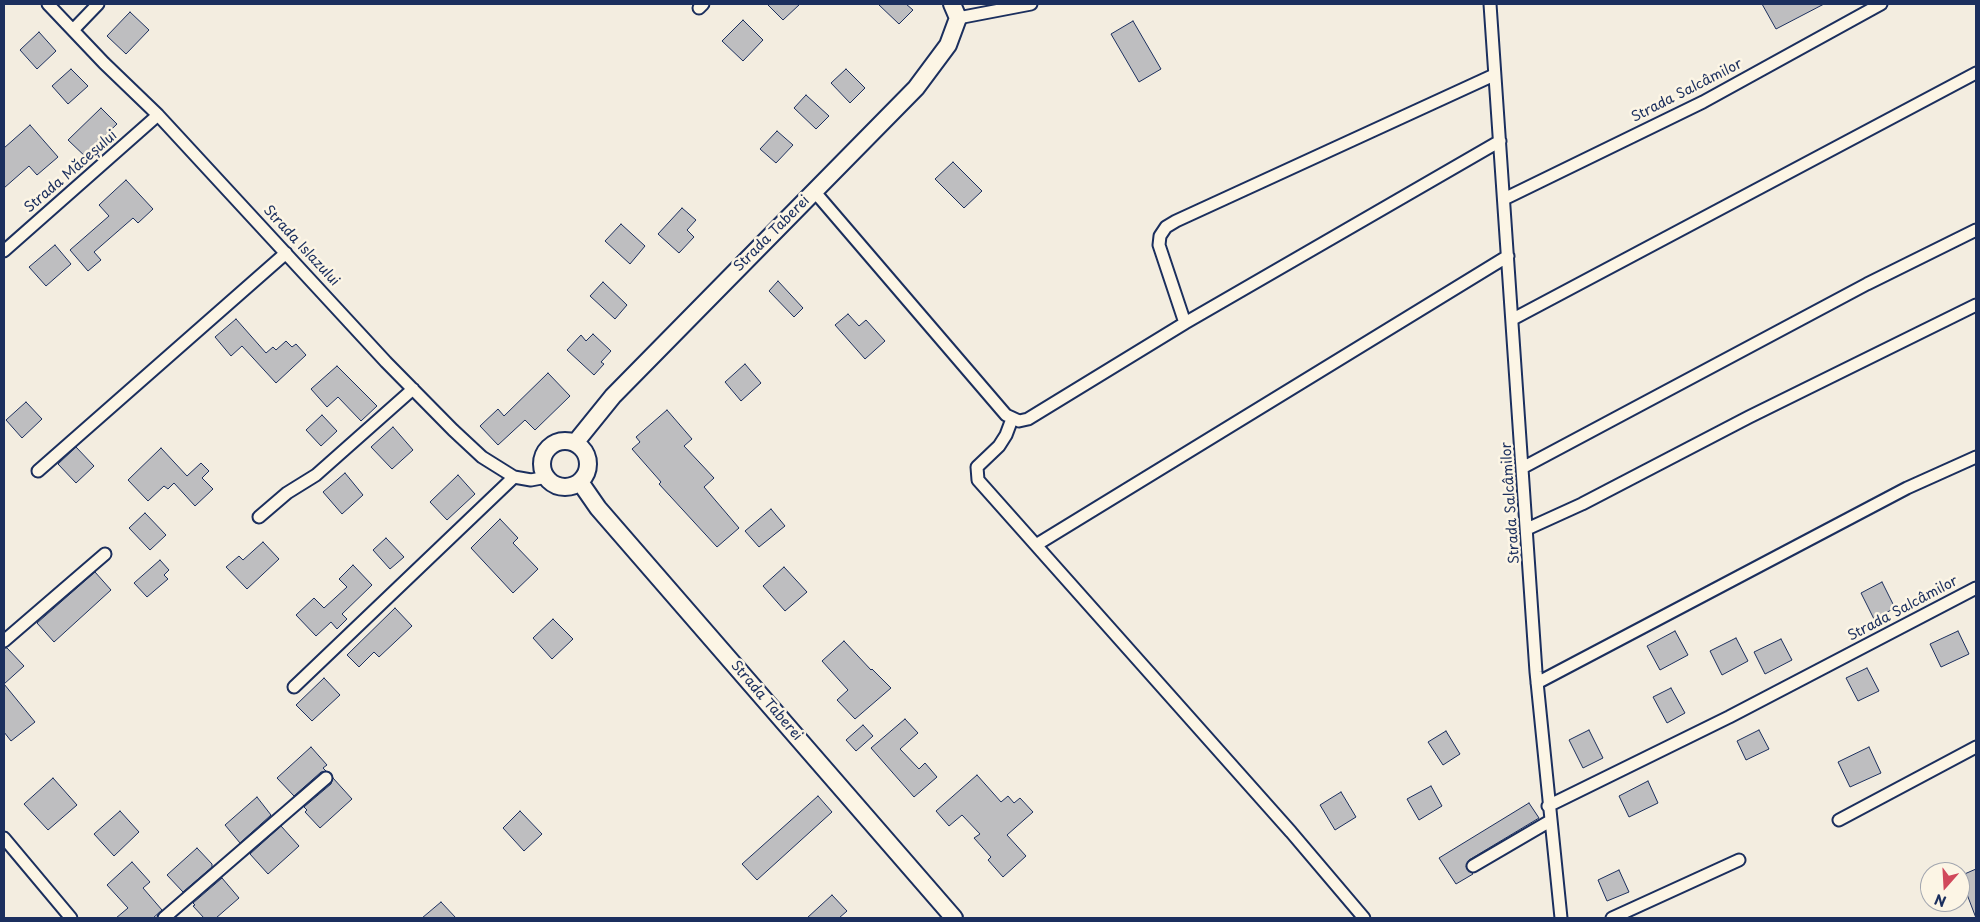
<!DOCTYPE html>
<meta charset="utf-8">
<style>
body{margin:0}
#map{position:relative;width:1980px;height:922px;overflow:hidden;background:#f3ede0;font-family:"Playpen Sans",sans-serif}
canvas{display:block}
.frame{position:absolute;inset:0;border:5px solid #1b2f5e;pointer-events:none}
.north{position:absolute;left:1920px;top:862px;width:50px;height:50px;box-sizing:border-box;background:#fcf5e5;border:1px solid #a2a6af;border-radius:50%;rotate:199deg;font-size:14px;font-weight:700;line-height:20px;text-align:center;color:#1b2f5e}
.north::after{content:'';display:block;margin:auto;width:18px;height:22px;background:#d1495b;clip-path:polygon(50% 0,100% 100%,50% 72%,0 100%)}
</style>
<div id="map">
<canvas width="1980" height="922"></canvas>
<div class="frame"></div>
<div class="north">N</div>
</div>
<script>
const g = document.querySelector('canvas').getContext('2d');
g.lineJoin = 'round';
function fillPath(path, color) {
  g.fillStyle = color;
  g.fill(path, 'evenodd');
}
function toPath(rows) {
  const path = new Path2D();
  for (const r of rows) {
    if (r.length === 3) {
      path.moveTo(r[0] + r[2], r[1]);
      path.arc(r[0], r[1], r[2], 0, 2 * Math.PI);
      continue;
    }
    path.moveTo(r[0], r[1]);
    for (let i = 2; i < r.length; i += 2) path.lineTo(r[i], r[i + 1]);
  }
  return path;
}
function stroke(path, color, width, dash) {
  g.strokeStyle = color;
  g.lineWidth = width;
  g.lineCap = dash ? 'butt' : 'round';
  g.setLineDash(dash || []);
  g.stroke(path);
}
function drawText(font, color, halo, rows, align = 'center') {
  g.font = font + ' "Playpen Sans",sans-serif';
  g.lineWidth = 5;
  g.setLineDash([]);
  g.textBaseline = 'middle';
  g.strokeStyle = halo;
  g.fillStyle = color;
  for (const [text, x, y, turn = 0] of rows) {
    g.save();
    g.translate(x, y);
    g.rotate((+turn || 0) * Math.PI / 180);
    g.textAlign = isNaN(turn) ? turn : align;
    if (halo) g.strokeText(text, 0, 0);
    g.fillText(text, 0, 0);
    g.restore();
  }
}
const building = toPath([
 [767,4,800,4,783,20,767,4],
 [878,4,906,4,913,10,899,24,878,4],
 [1762,4,1824,4,1776,29,1762,4],
 [130,12,149,30,126,54,107,36,130,12],
 [743,20,763,40,743,61,722,41,743,20],
 [1133,21,1161,69,1139,82,1111,34,1133,21],
 [39,32,56,51,37,69,20,50,39,32],
 [71,69,88,86,68,104,52,86,71,69],
 [846,69,865,88,850,103,831,83,846,69],
 [806,95,829,116,816,129,794,108,806,95],
 [101,108,117,124,94,146,99,151,89,160,68,140,101,108],
 [30,125,58,157,37,175,29,166,4,188,4,148,30,125],
 [777,131,793,145,776,163,760,149,777,131],
 [953,162,982,191,964,208,935,179,953,162],
 [126,180,153,209,138,223,133,218,94,252,101,260,88,271,70,250,109,216,99,205,126,180],
 [682,208,696,220,687,230,694,237,679,253,658,234,682,208],
 [621,224,645,246,630,264,605,241,621,224],
 [55,245,71,264,46,286,29,267,55,245],
 [778,281,803,308,794,317,769,291,778,281],
 [603,282,627,305,615,319,590,296,603,282],
 [848,314,859,326,866,320,885,341,865,359,835,325,848,314],
 [236,319,266,353,273,347,276,350,286,341,292,347,296,344,306,355,276,383,242,346,231,356,215,337,236,319],
 [593,334,611,351,601,362,604,364,594,375,567,350,581,335,586,341,593,334],
 [745,364,761,383,741,401,725,382,745,364],
 [337,366,377,406,361,421,338,397,327,407,311,389,337,366],
 [548,373,570,396,535,430,525,420,498,445,480,426,498,409,504,416,548,373],
 [26,402,42,419,22,438,6,420,26,402],
 [667,410,692,439,684,446,714,478,704,487,739,528,717,547,659,484,661,482,632,449,640,442,636,437,667,410],
 [322,415,337,431,321,446,306,430,322,415],
 [393,427,413,450,392,469,371,447,393,427],
 [76,447,94,466,76,483,58,464,76,447],
 [161,448,187,476,201,463,209,471,202,478,213,489,195,506,174,483,168,489,164,486,148,501,128,480,161,448],
 [345,473,363,495,342,514,323,492,345,473],
 [458,475,475,494,447,520,430,502,458,475],
 [771,509,785,526,759,547,745,531,771,509],
 [145,513,166,535,150,550,129,528,145,513],
 [500,519,518,538,513,543,538,569,513,593,471,548,500,519],
 [386,538,404,557,390,569,373,550,386,538],
 [263,542,279,559,247,589,226,567,239,556,243,560,263,542],
 [160,560,169,570,164,575,168,579,147,597,134,583,160,560],
 [353,565,372,585,342,614,347,619,337,629,331,622,316,636,296,615,314,598,324,608,347,587,339,579,353,565],
 [784,567,807,592,785,611,763,586,784,567],
 [95,572,111,590,54,642,37,623,95,572],
 [1882,582,1895,608,1874,619,1861,593,1882,582],
 [395,608,412,626,379,657,374,652,359,667,347,655,395,608],
 [553,619,573,639,552,659,533,638,553,619],
 [1675,631,1688,655,1660,670,1647,646,1675,631],
 [1958,631,1969,654,1941,667,1930,644,1958,631],
 [1736,638,1748,661,1722,675,1710,651,1736,638],
 [1781,639,1792,660,1765,674,1754,652,1781,639],
 [844,641,871,670,872,669,891,688,855,719,837,700,848,690,822,661,844,641],
 [4,648,7,648,24,666,4,684,35,722,11,741,4,732,4,648],
 [1867,668,1879,691,1858,701,1846,678,1867,668],
 [324,678,340,695,312,721,296,705,324,678],
 [1671,688,1685,713,1667,723,1653,697,1671,688],
 [905,719,918,733,900,749,919,769,925,763,937,777,914,797,871,748,905,719],
 [863,725,873,736,856,751,846,740,863,725],
 [1589,730,1603,758,1583,768,1569,740,1589,730],
 [1759,730,1769,749,1746,760,1737,741,1759,730],
 [1446,731,1460,754,1443,765,1428,742,1446,731],
 [311,747,327,765,323,768,326,771,321,772,294,796,277,778,311,747],
 [1869,747,1881,773,1850,787,1838,762,1869,747],
 [977,775,1001,802,1008,796,1014,803,1020,798,1033,812,1007,835,1026,856,1003,877,988,860,991,857,974,838,980,834,962,815,949,826,936,811,977,775],
 [53,778,77,805,48,830,24,804,53,778],
 [333,778,352,799,320,828,305,812,307,810,304,807,331,784,333,778],
 [1648,781,1658,803,1629,817,1619,796,1648,781],
 [1431,786,1442,806,1419,820,1407,799,1431,786],
 [1341,792,1356,817,1335,830,1320,805,1341,792],
 [818,796,832,812,757,880,742,864,818,796],
 [257,797,271,815,240,843,225,825,257,797],
 [1529,803,1539,818,1469,860,1466,867,1473,874,1456,884,1439,858,1529,803],
 [120,811,139,832,114,856,94,834,120,811],
 [520,811,542,834,524,851,503,828,520,811],
 [281,826,299,846,268,874,250,854,281,826],
 [197,848,212,864,212,867,183,892,167,875,197,848],
 [132,862,150,882,143,888,162,910,153,918,116,918,128,908,107,885,132,862],
 [1976,869,1976,918,1960,876,1976,869],
 [1619,870,1629,892,1607,901,1598,880,1619,870],
 [222,878,239,898,216,918,204,918,193,906,195,905,193,903,222,878],
 [832,895,847,911,839,918,807,918,832,895],
 [441,902,456,918,422,918,441,902]
]);
const street = toPath([
 [48,4,104,63,158,115,386,362,453,430,482,457,514,477,531,480,547,477],
 [1490,4,1536,672,1561,918],
 [699,8,703,4],
 [958,18,1031,4],
 [73,30,98,4],
 [814,191,1006,415,1019,421,1028,419,1185,323,1500,141],
 [1504,199,1703,102,1881,4],
 [4,251,158,115],
 [1513,319,1976,73],
 [1185,323,1159,245,1160,236,1166,227,1176,221,1494,75],
 [1012,419,1006,435,999,446,977,467,978,480,1291,832,1364,918],
 [1524,467,1867,284,1976,230],
 [38,471,286,253],
 [259,517,287,493,316,475,413,389],
 [1527,529,1582,504,1749,417,1976,305],
 [1036,545,1508,256],
 [4,641,105,554],
 [1537,683,1907,488,1976,457],
 [294,687,514,477],
 [1548,806,1729,717,1976,588],
 [1839,820,1976,747],
 [4,838,71,918],
 [1473,866,1550,821],
 [164,918,326,778],
 [1612,918,1739,860]
]);
const secondary = toPath([
 [565,464,23],
 [575,443,613,396,916,88,948,45,958,18,952,4],
 [580,482,598,508,954,918]
]);
const streetNames = [
 ["Strada Salcâmilor",1687,91,-27],
 ["Strada Măceșului",71,172,-41],
 ["Strada Taberei",772,234,-45],
 ["Strada Islazului",301,246,47],
 ["Strada Salcâmilor",1511,503,-94],
 ["Strada Salcâmilor",1903,609,-28],
 ["Strada Taberei",766,701,49]
];
fillPath(building, '#bebec0');
stroke(building, '#1b2f5e', 1);
stroke(street, '#1b2f5e', 15);
stroke(secondary, '#1b2f5e', 20);
stroke(street, '#fcf5e5', 11);
stroke(secondary, '#fcf5e5', 16);
drawText('14px', '#1b2f5e', '#fcf5e5', streetNames);
</script>
